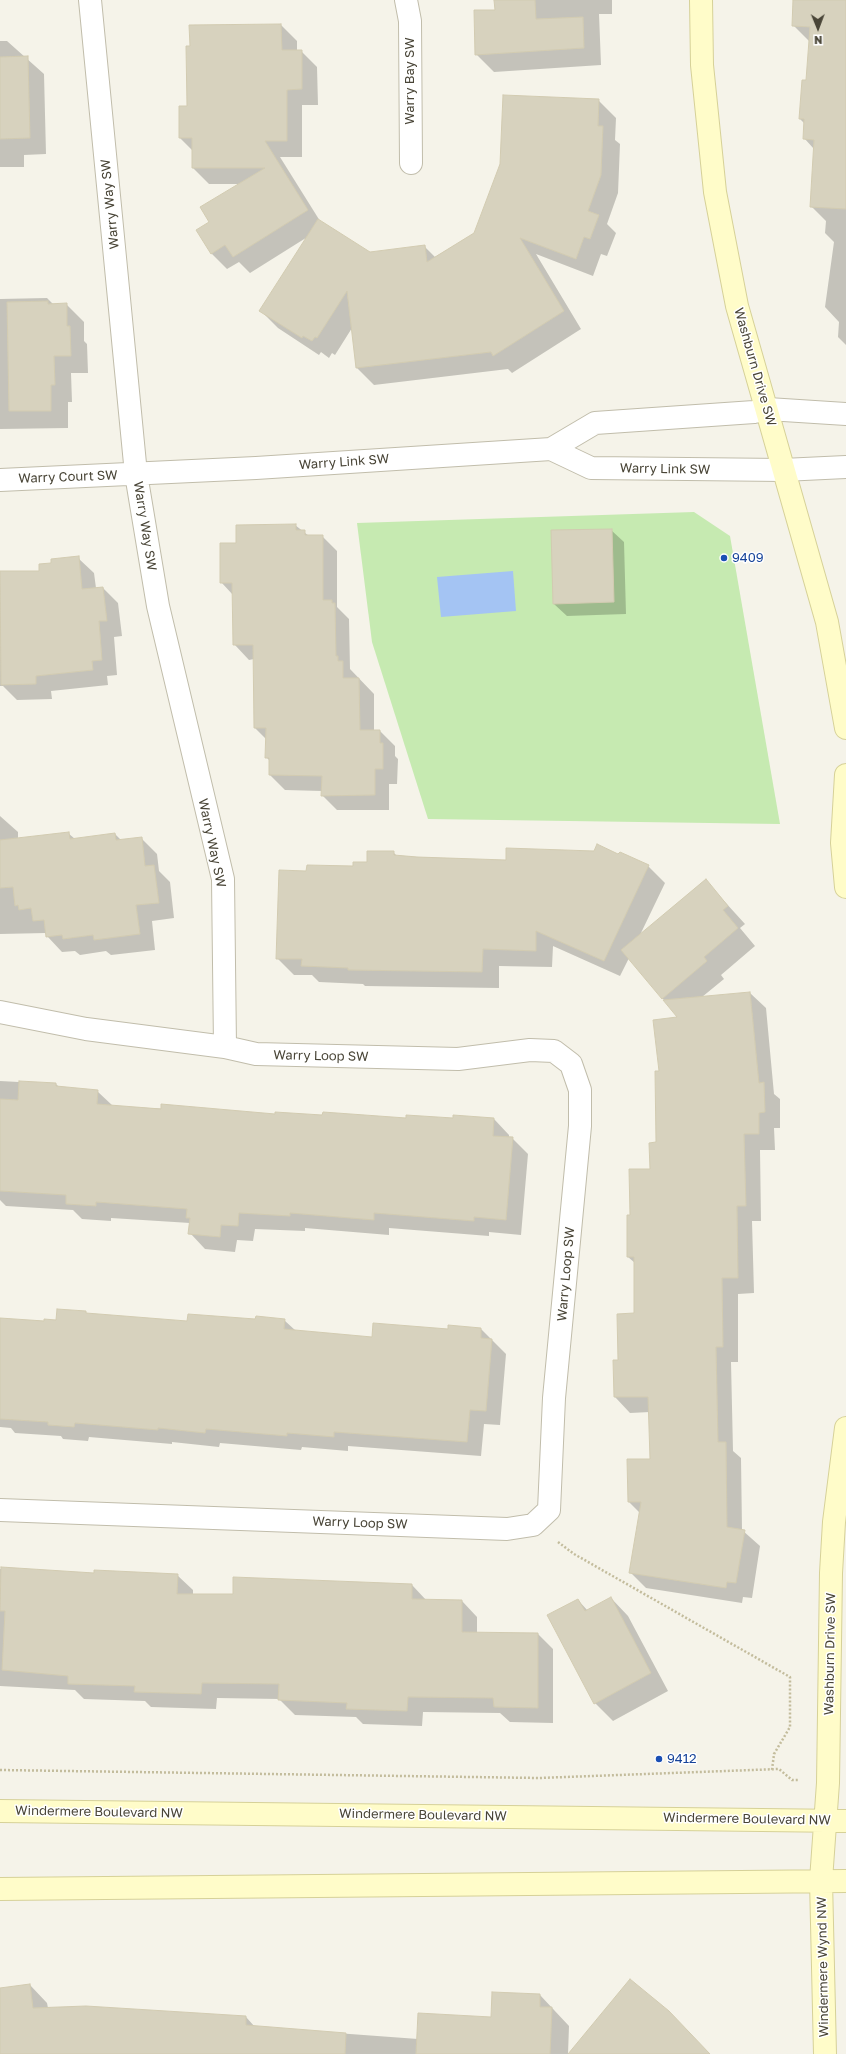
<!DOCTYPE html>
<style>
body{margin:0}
#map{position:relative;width:846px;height:2054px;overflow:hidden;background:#f5f3e9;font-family:"Golos Text",sans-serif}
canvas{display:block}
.north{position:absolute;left:798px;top:8px;width:40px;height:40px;-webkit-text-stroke:3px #fff;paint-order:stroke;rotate:179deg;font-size:11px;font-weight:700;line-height:16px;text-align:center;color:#494537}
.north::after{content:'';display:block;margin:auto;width:14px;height:18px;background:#494537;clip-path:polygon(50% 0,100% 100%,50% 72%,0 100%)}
</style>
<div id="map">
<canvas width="846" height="2054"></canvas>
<div class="north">N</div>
</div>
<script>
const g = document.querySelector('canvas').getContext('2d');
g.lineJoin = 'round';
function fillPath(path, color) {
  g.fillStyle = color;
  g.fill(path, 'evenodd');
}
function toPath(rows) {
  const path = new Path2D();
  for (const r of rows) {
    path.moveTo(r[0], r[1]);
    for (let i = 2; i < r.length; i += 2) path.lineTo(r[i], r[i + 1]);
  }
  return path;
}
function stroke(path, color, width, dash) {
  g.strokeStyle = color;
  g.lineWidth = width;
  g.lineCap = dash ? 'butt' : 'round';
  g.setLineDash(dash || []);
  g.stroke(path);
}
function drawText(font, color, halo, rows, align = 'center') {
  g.font = font + ' "Golos Text",sans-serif';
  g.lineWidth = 3;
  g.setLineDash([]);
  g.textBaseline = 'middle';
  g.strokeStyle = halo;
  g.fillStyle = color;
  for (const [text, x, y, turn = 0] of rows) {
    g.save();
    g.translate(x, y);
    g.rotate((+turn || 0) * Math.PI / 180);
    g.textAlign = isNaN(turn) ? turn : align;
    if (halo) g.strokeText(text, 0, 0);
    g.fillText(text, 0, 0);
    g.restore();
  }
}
const green = toPath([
 [694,512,730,536,780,824,428,819,372,642,357,523]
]);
const water = toPath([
 [513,571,516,611,441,617,437,577]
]);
const shadow = toPath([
 [495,0,612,0,612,14,599,14,601,65,494,72,476,54,496,11],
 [794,0,846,0,846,345,838,337,839,322,825,307,834,242,825,233,826,221,811,206,814,149,804,138,805,124,800,119,803,81,807,81,810,42,793,25],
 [281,25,297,41,297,51,301,51,317,67,318,105,302,105,302,157,280,157,320,221,370,253,424,246,435,257,475,233,598,100,616,118,615,140,620,144,618,193,607,224,616,233,607,256,601,254,593,276,536,254,581,329,512,373,508,369,374,385,356,367,352,328,335,355,332,353,329,358,321,352,319,355,278,328,261,311,309,236,250,273,239,262,227,269,211,253,211,222,241,184,209,184,193,168,193,151,180,138,180,107,188,107],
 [0,41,7,41,44,74,46,154,24,155,24,167,0,167],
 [47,298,54,305,66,304,84,322,84,341,87,344,88,373,71,373,72,402,68,402,68,428,0,429,0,299],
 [295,525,309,536,322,536,337,551,337,607,349,619,350,669,374,694,374,731,380,731,395,746,395,756,398,759,397,784,389,784,389,810,337,810,322,795,322,791,285,790,270,775,270,761,266,757,267,740,255,728,254,659,249,660,234,644,233,595,221,582,237,544],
 [611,530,624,542,626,614,567,616,554,604],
 [78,558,94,573,96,588,103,588,118,603,122,636,114,637,117,675,107,676,108,685,51,691,52,699,17,700,3,686,0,686,0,572,41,572,52,564],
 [0,816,18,832,18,839,68,833,75,839,115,834,121,840,141,838,157,854,159,871,170,882,174,918,152,921,155,950,111,955,106,951,80,955,75,951,62,952,47,936,46,933,0,934],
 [393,852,397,856,507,861,619,855,648,866,665,883,640,935,705,880,745,924,740,928,755,946,721,975,724,979,702,997,750,993,766,1008,774,1094,780,1099,780,1128,774,1128,775,1150,760,1150,761,1221,752,1221,754,1293,738,1294,738,1362,731,1362,733,1451,741,1458,742,1530,760,1546,752,1598,743,1597,742,1603,646,1588,630,1572,640,1513,629,1502,651,1460,650,1412,630,1413,615,1397,619,1361,635,1314,635,1263,628,1257,631,1216,651,1169,657,1143,660,1072,679,1018,629,958,620,976,553,946,552,967,499,966,499,988,365,986,363,984,319,982,312,975,294,975,277,958,307,872,354,867],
 [0,1081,56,1084,60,1088,97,1091,113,1106,276,1115,406,1119,494,1119,509,1135,509,1138,512,1138,528,1154,521,1235,489,1232,489,1236,389,1228,389,1235,305,1228,305,1231,255,1229,253,1241,237,1240,235,1252,205,1249,190,1233,190,1223,111,1218,111,1221,82,1219,73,1210,6,1206,0,1200],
 [85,1312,88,1314,188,1322,284,1320,296,1331,373,1338,449,1330,449,1327,481,1329,506,1354,500,1425,484,1424,481,1456,348,1446,348,1451,302,1447,301,1450,220,1443,219,1447,172,1442,172,1444,89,1437,88,1441,63,1439,61,1436,15,1433,11,1428,0,1427,0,1319,45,1322,57,1321],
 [0,1569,94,1574,177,1575,193,1590,193,1595,234,1595,412,1585,427,1601,462,1601,477,1617,477,1633,538,1634,553,1649,553,1723,510,1722,500,1713,423,1712,422,1726,363,1724,356,1717,295,1715,279,1699,217,1698,216,1709,151,1707,145,1701,84,1699,75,1690,0,1686],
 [611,1598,628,1616,668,1691,613,1721,595,1703,578,1600,588,1611],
 [30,1985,47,2003,48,2008,246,2017,255,2027,418,2039,492,2018,493,1993,540,1995,569,2026,568,2054,0,2054,0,1989]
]);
const building = toPath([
 [494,0,535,0,536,19,583,17,584,48,475,55,474,10,495,10,494,0],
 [793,0,846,0,846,209,810,207,814,140,803,139,804,119,799,119,802,80,806,80,810,27,792,26,793,0],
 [281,24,282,50,302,50,302,89,287,90,287,141,265,141,308,210,233,257,225,245,211,254,196,230,209,222,200,207,265,168,192,168,192,138,179,138,179,106,187,106,186,46,190,46,189,25,281,24],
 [28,56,30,138,0,139,0,57,28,56],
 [503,95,599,99,598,126,603,126,601,175,588,211,599,215,590,239,584,237,576,259,520,238,564,311,493,356,491,352,356,368,347,291,317,338,315,337,312,341,303,336,302,338,259,311,318,219,370,252,425,245,427,262,474,233,500,164,503,95],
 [48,301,48,304,67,303,67,326,70,326,71,356,54,356,55,385,51,385,51,411,9,411,7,302,48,301],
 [296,524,296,530,305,530,305,535,323,535,323,600,332,600,332,603,335,603,336,656,338,656,338,661,343,661,343,678,359,678,360,730,380,730,380,743,383,743,383,769,375,769,375,795,321,796,322,776,269,775,269,758,265,758,266,728,254,728,253,645,233,645,232,583,220,583,220,543,236,543,236,525,296,524],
 [612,529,614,602,553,604,551,530,612,529],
 [79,556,82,589,103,587,107,621,99,621,102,660,92,661,93,670,36,676,36,684,1,685,0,571,39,571,39,564,51,563,51,559,79,556],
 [69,832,70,839,115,833,116,840,142,837,145,866,154,865,159,903,136,905,140,934,94,940,93,935,63,939,62,935,46,937,44,920,33,921,31,908,19,910,18,905,15,906,13,887,0,888,0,840,69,832],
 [597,844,618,854,620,852,649,865,604,961,536,931,536,951,483,949,482,972,348,970,348,968,301,966,302,959,276,959,279,870,306,871,307,865,353,866,353,862,367,862,367,851,394,851,394,855,417,857,506,860,506,848,594,851,597,844],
 [706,879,728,906,723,910,738,928,704,957,707,961,662,999,621,950,706,879],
 [750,992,759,1083,764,1082,765,1112,759,1113,759,1134,744,1134,746,1206,737,1206,738,1278,722,1278,723,1347,716,1347,718,1442,726,1442,727,1527,745,1530,736,1583,727,1582,726,1588,629,1573,641,1502,628,1502,627,1459,650,1459,648,1397,614,1397,613,1360,618,1360,617,1314,634,1313,634,1257,627,1257,627,1215,630,1215,629,1169,650,1169,649,1143,656,1142,655,1071,659,1071,653,1020,677,1017,663,1000,750,992],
 [19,1081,56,1083,56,1086,98,1090,97,1104,161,1109,161,1104,275,1114,275,1112,322,1115,323,1112,406,1118,406,1115,453,1118,453,1115,494,1118,493,1136,513,1137,506,1220,474,1217,474,1221,374,1213,374,1220,290,1213,290,1216,239,1213,238,1226,221,1225,220,1237,188,1234,190,1218,186,1218,187,1209,96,1202,96,1206,66,1204,66,1195,0,1191,0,1099,18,1100,19,1081],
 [57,1309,86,1311,86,1313,187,1321,188,1314,255,1319,256,1316,285,1319,284,1329,372,1337,373,1323,448,1329,448,1325,481,1328,481,1338,492,1339,486,1411,470,1410,467,1442,334,1432,334,1437,287,1433,287,1436,206,1429,205,1433,158,1428,158,1430,75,1423,74,1427,48,1425,48,1422,0,1419,0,1318,44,1321,44,1319,56,1320,57,1309],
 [1,1567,94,1573,94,1570,178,1574,177,1594,233,1594,233,1577,412,1584,412,1599,462,1600,462,1632,538,1633,538,1708,494,1707,493,1698,408,1697,407,1711,346,1709,347,1703,278,1700,279,1684,202,1683,201,1694,134,1692,135,1686,68,1684,68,1676,2,1670,5,1611,0,1611,1,1567],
 [611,1597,651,1673,594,1704,547,1615,578,1599,585,1611,611,1597],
 [630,1979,669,2011,710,2054,568,2054,630,1979],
 [30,1984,33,2008,86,2006,246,2016,246,2025,346,2033,345,2054,0,2054,0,1988,30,1984],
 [492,1992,540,1994,540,2007,552,2007,550,2054,416,2054,418,2013,491,2017,492,1992]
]);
const path = toPath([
 [558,1542,574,1554,790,1677,790,1727,774,1754,772,1770],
 [0,1770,539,1778,779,1769,792,1780,798,1780]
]);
const street = toPath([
 [90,0,136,474,158,606,223,879,225,1047],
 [406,0,410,21,411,163],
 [551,449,591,468,783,470,846,467],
 [0,480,256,468,551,449,595,423,754,412,768,409,846,414],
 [0,1012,86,1029,225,1047,256,1054,458,1059,530,1050,554,1051,571,1064,580,1090,580,1126,554,1398,549,1510,533,1525,507,1529,0,1510]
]);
const secondary = toPath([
 [701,0,702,65,715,192,737,306,827,622,846,728],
 [846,775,842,843,846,887],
 [0,1811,846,1821],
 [0,1889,846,1881],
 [825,2054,821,1880,828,1783,831,1573,834,1522,846,1428]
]);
const markers = [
 [724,558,4,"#1a4fb4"],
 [659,1759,4,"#1a4fb4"]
];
const streetNames = [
 ["Warry Bay SW",410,81,-90],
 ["Warry Way SW",110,204,-96],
 ["Washburn Drive SW",755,367,74],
 ["Warry Link SW",344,462,-4],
 ["Warry Link SW",665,469,1],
 ["Warry Court SW",68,477,-2],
 ["Warry Way SW",145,526,81],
 ["Warry Way SW",212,843,78],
 ["Warry Loop SW",321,1056,1],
 ["Warry Loop SW",566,1274,-85],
 ["Warry Loop SW",360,1523,2],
 ["Washburn Drive SW",830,1654,-89],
 ["Windermere Boulevard NW",99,1812,1],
 ["Windermere Boulevard NW",423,1815,1],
 ["Windermere Boulevard NW",747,1819,1],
 ["Windermere Wynd NW",823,1967,-91]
];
const transitNames = [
 ["9409",732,558],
 ["9412",667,1759]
];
fillPath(green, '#c6eab1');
fillPath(water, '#a4c4f3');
fillPath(shadow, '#0003');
fillPath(building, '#d7d2be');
stroke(building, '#d2cbb1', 1);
stroke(street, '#c1bdab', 24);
stroke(secondary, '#d6d198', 24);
stroke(path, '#c3bc9c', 2.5, [2, 2]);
stroke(street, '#fff', 22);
stroke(secondary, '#fffcc9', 22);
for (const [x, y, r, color] of markers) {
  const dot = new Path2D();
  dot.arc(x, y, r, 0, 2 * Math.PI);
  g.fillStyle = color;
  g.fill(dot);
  stroke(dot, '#fff', 1.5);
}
drawText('13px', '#494537', '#fff', streetNames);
drawText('13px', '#164399', '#fff', transitNames, 'left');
</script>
